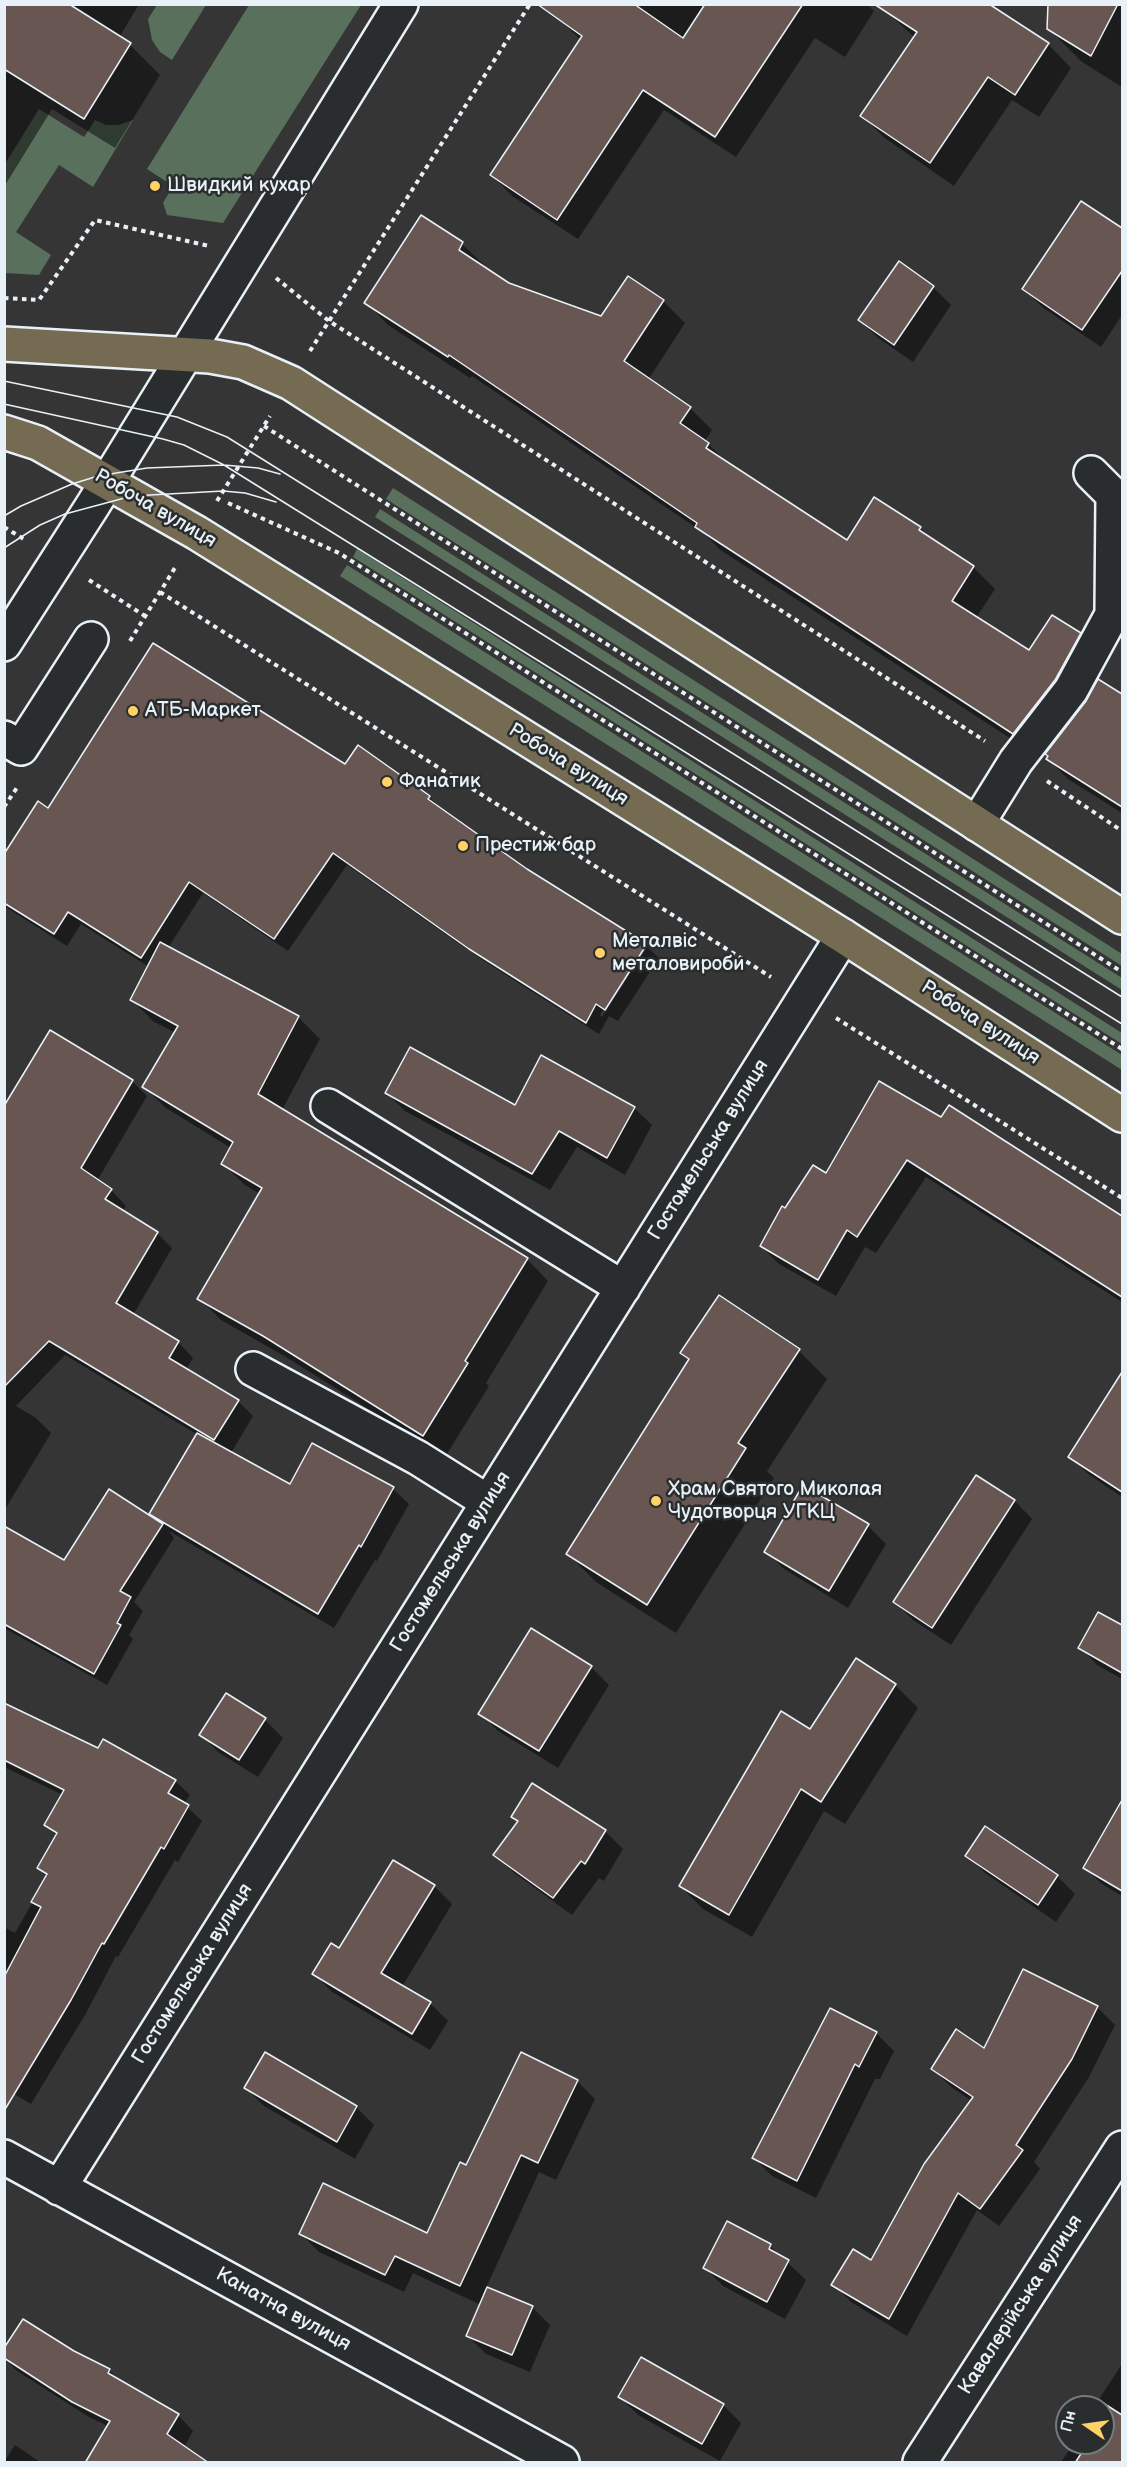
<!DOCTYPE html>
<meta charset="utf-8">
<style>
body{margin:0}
#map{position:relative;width:1127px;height:2467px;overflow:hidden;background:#363535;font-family:"Balsamiq Sans",sans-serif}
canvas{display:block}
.frame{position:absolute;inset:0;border:6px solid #e8f1f8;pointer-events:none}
.north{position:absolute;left:1055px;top:2395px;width:60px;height:60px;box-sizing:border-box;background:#2a2d2e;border:2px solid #767b7f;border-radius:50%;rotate:283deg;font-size:16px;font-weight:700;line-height:24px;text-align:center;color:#e8f1f8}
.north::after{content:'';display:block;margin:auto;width:21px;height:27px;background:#ffd166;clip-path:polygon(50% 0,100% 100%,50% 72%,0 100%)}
</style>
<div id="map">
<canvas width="1127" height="2467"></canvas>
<div class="frame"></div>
<div class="north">Пн</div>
</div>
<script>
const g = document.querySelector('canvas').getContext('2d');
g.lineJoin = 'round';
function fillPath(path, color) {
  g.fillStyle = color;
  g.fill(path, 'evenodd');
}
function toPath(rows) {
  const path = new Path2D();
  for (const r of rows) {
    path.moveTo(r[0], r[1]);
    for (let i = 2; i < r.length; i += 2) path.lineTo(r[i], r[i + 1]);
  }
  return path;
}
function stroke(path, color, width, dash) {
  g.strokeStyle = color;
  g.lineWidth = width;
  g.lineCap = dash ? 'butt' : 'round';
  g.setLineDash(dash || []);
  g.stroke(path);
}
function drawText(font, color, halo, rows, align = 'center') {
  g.font = font + ' "Balsamiq Sans",sans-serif';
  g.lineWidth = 5;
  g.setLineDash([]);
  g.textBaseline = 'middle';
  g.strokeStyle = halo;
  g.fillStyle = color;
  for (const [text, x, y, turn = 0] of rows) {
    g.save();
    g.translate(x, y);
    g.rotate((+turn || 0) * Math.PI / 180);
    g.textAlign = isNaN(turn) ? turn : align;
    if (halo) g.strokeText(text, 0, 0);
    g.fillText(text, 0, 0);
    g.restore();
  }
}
const green = toPath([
 [157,5,206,5,172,60,160,52,152,40,148,19],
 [249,5,361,5,223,223,167,215,163,203,173,186,147,169],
 [39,109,84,137,95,120,106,125,118,125,133,120,93,187,59,165,16,232,51,255,39,275,5,273,5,164],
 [393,488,1122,954,1122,966,386,499],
 [380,509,1122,978,1122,990,375,517],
 [357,549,1122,1033,1122,1044,353,557],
 [347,565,1122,1055,1122,1070,340,576]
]);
const shadow = toPath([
 [4,4,139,4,119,38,130,45,160,75,115,148,52,109,4,187],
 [559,4,867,4,874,11,845,57,815,38,736,157,664,110,578,239,512,196,492,175,581,40,553,14],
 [1049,4,1122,4,1122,87,1082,62,1048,28],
 [885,10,1048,44,1071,68,1039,117,1012,100,954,186,886,139,862,116,915,38],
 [1082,203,1122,230,1122,315,1101,347,1042,307,1024,289],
 [421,217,462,244,485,266,483,268,508,284,601,318,663,301,685,323,648,380,690,408,712,430,705,441,731,466,847,542,920,528,933,541,973,567,995,589,976,618,1030,652,1080,634,1102,656,1036,755,719,549,704,533,472,376,470,378,388,325,366,302],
 [900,264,933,287,951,305,913,362,878,338,860,320],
 [1099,681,1122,696,1122,813,1068,779,1048,759,1087,702],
 [358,748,429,797,442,809,526,870,647,946,644,946,600,1015,602,1017,647,947,659,958,618,1021,609,1016,599,1034,484,961,347,865,288,951,203,893,168,948,298,1017,320,1039,282,1110,527,1259,548,1281,486,1383,489,1386,445,1457,286,1357,221,1320,199,1298,260,1194,245,1185,223,1164,231,1148,166,1108,144,1087,176,1033,154,1022,132,1000,149,967,81,924,67,946,4,906,4,857,49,810,345,766],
 [132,1081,147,1096,97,1181,111,1190,126,1206,122,1212,157,1233,172,1248,133,1315,178,1342,193,1358,186,1370,238,1401,253,1416,231,1453,290,1486,393,1489,409,1504,377,1561,375,1560,334,1628,169,1531,174,1538,134,1602,143,1611,129,1635,133,1639,107,1685,4,1628,4,1528,64,1562,159,1521,151,1514,198,1435,65,1355,16,1406,36,1418,51,1433,4,1511,4,1298],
 [387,1093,516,1107,634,1108,652,1125,625,1175,577,1147,550,1190,405,1111],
 [949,1107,1122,1218,1122,1302,926,1177,876,1253,865,1247,836,1296,779,1264,761,1246,786,1210,941,1119],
 [799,1351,827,1379,767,1471,774,1478,676,1633,596,1582,568,1554,690,1360,682,1353],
 [1122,1375,1122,1497,1088,1474,1070,1456],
 [976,1477,1015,1501,1032,1519,951,1645,913,1620,895,1602],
 [804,1487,868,1526,886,1544,848,1608,784,1569,766,1551],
 [1099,1614,1122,1627,1122,1679,1097,1665,1080,1647],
 [591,1667,609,1685,558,1768,498,1731,480,1713],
 [895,1685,918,1708,845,1824,824,1811,752,1937,703,1909,680,1886,810,1731],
 [4,1707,99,1750,175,1781,190,1795,184,1804,202,1821,178,1862,175,1860,118,1957,116,1956,85,2015,31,2104,4,2088,4,1927,15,1933,47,1877,39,1868,57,1836,46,1825,63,1795,4,1767],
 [265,1720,283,1738,258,1777,218,1752,201,1734],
 [1116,1814,1122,1817,1122,1896,1102,1884,1085,1868],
 [513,1816,605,1831,623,1849,604,1881,599,1878,572,1915,513,1872,495,1855,519,1823],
 [985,1828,1057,1876,1075,1894,1056,1922,985,1873,967,1855],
 [394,1862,434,1886,452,1904,402,1987,430,2003,448,2021,430,2050,332,1992,314,1974,340,1950],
 [1097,2007,1115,2025,1089,2077,1034,2162,1040,2169,999,2226,977,2210,907,2336,851,2302,833,2284,872,2262,972,2101,951,2087,933,2069],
 [876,2033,894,2051,880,2079,875,2079,816,2198,772,2176,754,2158],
 [577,2081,595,2099,556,2180,539,2172,486,2288,532,2307,550,2325,530,2372,486,2354,468,2336,481,2305,413,2273,404,2292,319,2252,301,2234,428,2235,467,2167],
 [246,2088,356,2107,374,2125,355,2159,264,2106],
 [727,2223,770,2246,806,2280,785,2319,723,2286,705,2268],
 [73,2353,109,2370,121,2382,178,2415,193,2431,184,2447,108,2426,89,2417,17,2371,4,2358],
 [1122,2364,1122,2462,1061,2462,1074,2443,1103,2443,1103,2407,1094,2407],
 [620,2397,723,2405,741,2423,720,2461,638,2415],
 [15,2445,40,2462,4,2462]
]);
const building = toPath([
 [4,4,69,4,131,43,84,119,4,69,4,4],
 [537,4,634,4,683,38,705,4,803,4,715,137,643,90,557,220,490,175,582,36,537,4],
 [874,4,989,4,1049,43,1015,95,988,77,930,163,860,116,917,32,874,4],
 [1048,4,1118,4,1091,56,1047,29,1048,4],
 [1081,201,1122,228,1122,271,1082,330,1022,289,1081,201],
 [421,215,463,242,459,250,509,283,601,316,628,276,664,300,624,361,691,407,680,423,709,443,706,448,847,540,874,497,921,527,919,530,974,566,952,601,1029,650,1052,615,1081,633,1055,680,1013,734,695,527,697,523,449,355,448,357,364,303,421,215],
 [899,261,934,286,894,345,858,320,899,261],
 [153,643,345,764,358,745,430,796,428,799,527,869,647,944,605,1010,596,1004,586,1023,469,949,333,853,274,939,189,882,141,958,68,912,54,934,4,903,4,854,38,801,48,808,153,643],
 [1098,679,1122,694,1122,807,1046,759,1048,756,1045,754,1086,701,1098,679],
 [160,942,299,1016,258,1094,528,1258,465,1361,468,1363,423,1436,263,1336,197,1299,262,1188,221,1164,233,1142,142,1087,178,1026,130,1000,160,942],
 [50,1030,133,1080,81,1168,112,1189,105,1199,158,1232,116,1303,179,1341,169,1358,239,1400,214,1440,49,1341,4,1387,4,1106,50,1030],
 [410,1047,515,1105,541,1055,635,1107,607,1158,559,1131,532,1174,385,1093,410,1047],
 [879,1081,941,1117,949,1105,1122,1216,1122,1297,907,1160,857,1237,847,1230,818,1280,760,1246,782,1206,785,1208,813,1165,826,1173,879,1081],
 [719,1295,800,1349,738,1443,746,1448,647,1605,566,1554,689,1359,680,1353,719,1295],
 [1122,1372,1122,1492,1068,1457,1122,1372],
 [197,1433,290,1484,312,1443,394,1487,361,1547,359,1545,318,1614,149,1514,197,1433],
 [976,1475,1015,1500,932,1628,893,1602,976,1475],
 [803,1485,869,1524,829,1591,764,1552,803,1485],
 [109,1489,163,1524,120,1591,131,1597,117,1623,121,1625,94,1674,4,1624,4,1526,64,1560,109,1489],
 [1098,1612,1122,1625,1122,1673,1078,1648,1098,1612],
 [531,1628,592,1666,539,1751,478,1714,531,1628],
 [856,1658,896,1684,821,1802,801,1789,729,1915,679,1886,781,1711,810,1729,856,1658],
 [226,1693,266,1718,239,1760,199,1735,226,1693],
 [4,1703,98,1748,103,1739,176,1780,168,1793,189,1805,164,1849,161,1847,104,1944,102,1943,71,2000,4,2111,4,1977,41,1907,31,1902,47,1874,37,1868,57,1833,44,1825,64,1790,4,1760,4,1703],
 [532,1783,606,1830,585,1864,581,1861,553,1898,493,1855,518,1821,511,1817,532,1783],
 [1122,1800,1122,1891,1083,1868,1122,1800],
 [985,1826,1058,1875,1038,1905,965,1856,985,1826],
 [393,1860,435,1885,381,1973,431,2002,412,2034,312,1974,331,1943,339,1948,393,1860],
 [1023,1969,1098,2006,1072,2059,1016,2145,1023,2150,980,2209,958,2193,889,2319,831,2285,853,2249,871,2260,924,2164,973,2097,931,2069,956,2029,984,2048,1023,1969],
 [830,2008,877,2032,859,2067,855,2064,797,2181,752,2158,830,2008],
 [265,2052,357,2106,337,2142,244,2088,265,2052],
 [521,2052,578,2080,538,2163,521,2155,460,2286,395,2256,385,2275,299,2234,323,2183,427,2233,460,2162,466,2165,521,2052],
 [727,2221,771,2244,769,2249,789,2260,767,2302,703,2268,727,2221],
 [487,2287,533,2306,512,2355,466,2336,487,2287],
 [23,2319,74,2351,110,2369,108,2373,179,2414,167,2434,209,2463,85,2463,110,2421,72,2402,4,2358,4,2348,23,2319],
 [641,2357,724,2404,702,2444,618,2397,641,2357],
 [1097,2399,1122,2415,1122,2463,1075,2463,1084,2449,1074,2443,1103,2443,1103,2407,1092,2407,1097,2399]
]);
const path = toPath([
 [276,278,329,321,985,741],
 [4,298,39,300,95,220,209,246],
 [310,351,530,4],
 [264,426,1122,972],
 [217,501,270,416],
 [228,503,339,553,1122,1049],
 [4,527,27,541],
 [89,580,145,616],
 [160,592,771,977],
 [130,641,176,566],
 [1047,781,1122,831],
 [4,807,18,786],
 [836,1018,1122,1198]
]);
const minor = toPath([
 [1091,473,1113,495,1112,611],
 [4,644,93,505,401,4],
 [4,738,21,748,91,639],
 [977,824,1016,761,1071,690,1122,596],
 [328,1106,623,1288],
 [253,1369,418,1458,488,1502],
 [4,2157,562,2462],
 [59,2188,843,936],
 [920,2462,1122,2148]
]);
const major = toPath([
 [4,344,210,356,243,362,291,383,1122,917],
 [4,432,38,443,197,533,843,936,1122,1115]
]);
const tram = toPath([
 [4,381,177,417,227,437,1122,997],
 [4,404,163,439,184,445,224,465,1122,1024],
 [4,516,21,506,72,484,98,476,147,468,224,465,258,468,280,474],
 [4,548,40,525,65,514,132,496,223,491,245,493,276,502]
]);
const markers = [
 [155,186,6,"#ffd166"],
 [133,711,6,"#ffd166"],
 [387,782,6,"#ffd166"],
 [463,846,6,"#ffd166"],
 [600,953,6,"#ffd166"],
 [656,1501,6,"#ffd166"]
];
const poiNames = [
 ["Швидкий кухар",167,186],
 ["АТБ-Маркет",145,711],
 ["Фанатик",399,782],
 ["Престиж бар",475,846],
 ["Металвіс",612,942],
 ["металовироби",612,965],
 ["Храм Святого Миколая",668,1490],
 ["Чудотворця УГКЦ",668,1513]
];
const streetNames = [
 ["Робоча вулиця",155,509,30],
 ["Робоча вулиця",568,765,32],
 ["Робоча вулиця",980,1023,33],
 ["Гостомельська вулиця",709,1150,-58],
 ["Гостомельська вулиця",451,1562,-58],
 ["Гостомельська вулиця",193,1974,-58],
 ["Кавалерійська вулиця",1021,2305,-57],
 ["Канатна вулиця",283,2310,29]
];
fillPath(green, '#59705c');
fillPath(shadow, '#0007');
fillPath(building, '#685653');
stroke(building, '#e8f1f8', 1.5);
stroke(minor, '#e8f1f8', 38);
stroke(major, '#e8f1f8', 38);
stroke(path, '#e8f1f8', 4, [4.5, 4.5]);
stroke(minor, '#2a2d2e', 33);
stroke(major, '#746b52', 33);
stroke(tram, '#e8f1f8', 1.5);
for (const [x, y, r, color] of markers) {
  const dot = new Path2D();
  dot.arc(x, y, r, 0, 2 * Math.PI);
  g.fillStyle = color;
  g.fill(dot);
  stroke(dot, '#2a2d2e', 2);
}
drawText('20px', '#e8f1f8', '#2a2d2e', poiNames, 'left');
drawText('20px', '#e8f1f8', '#2a2d2e', streetNames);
</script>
